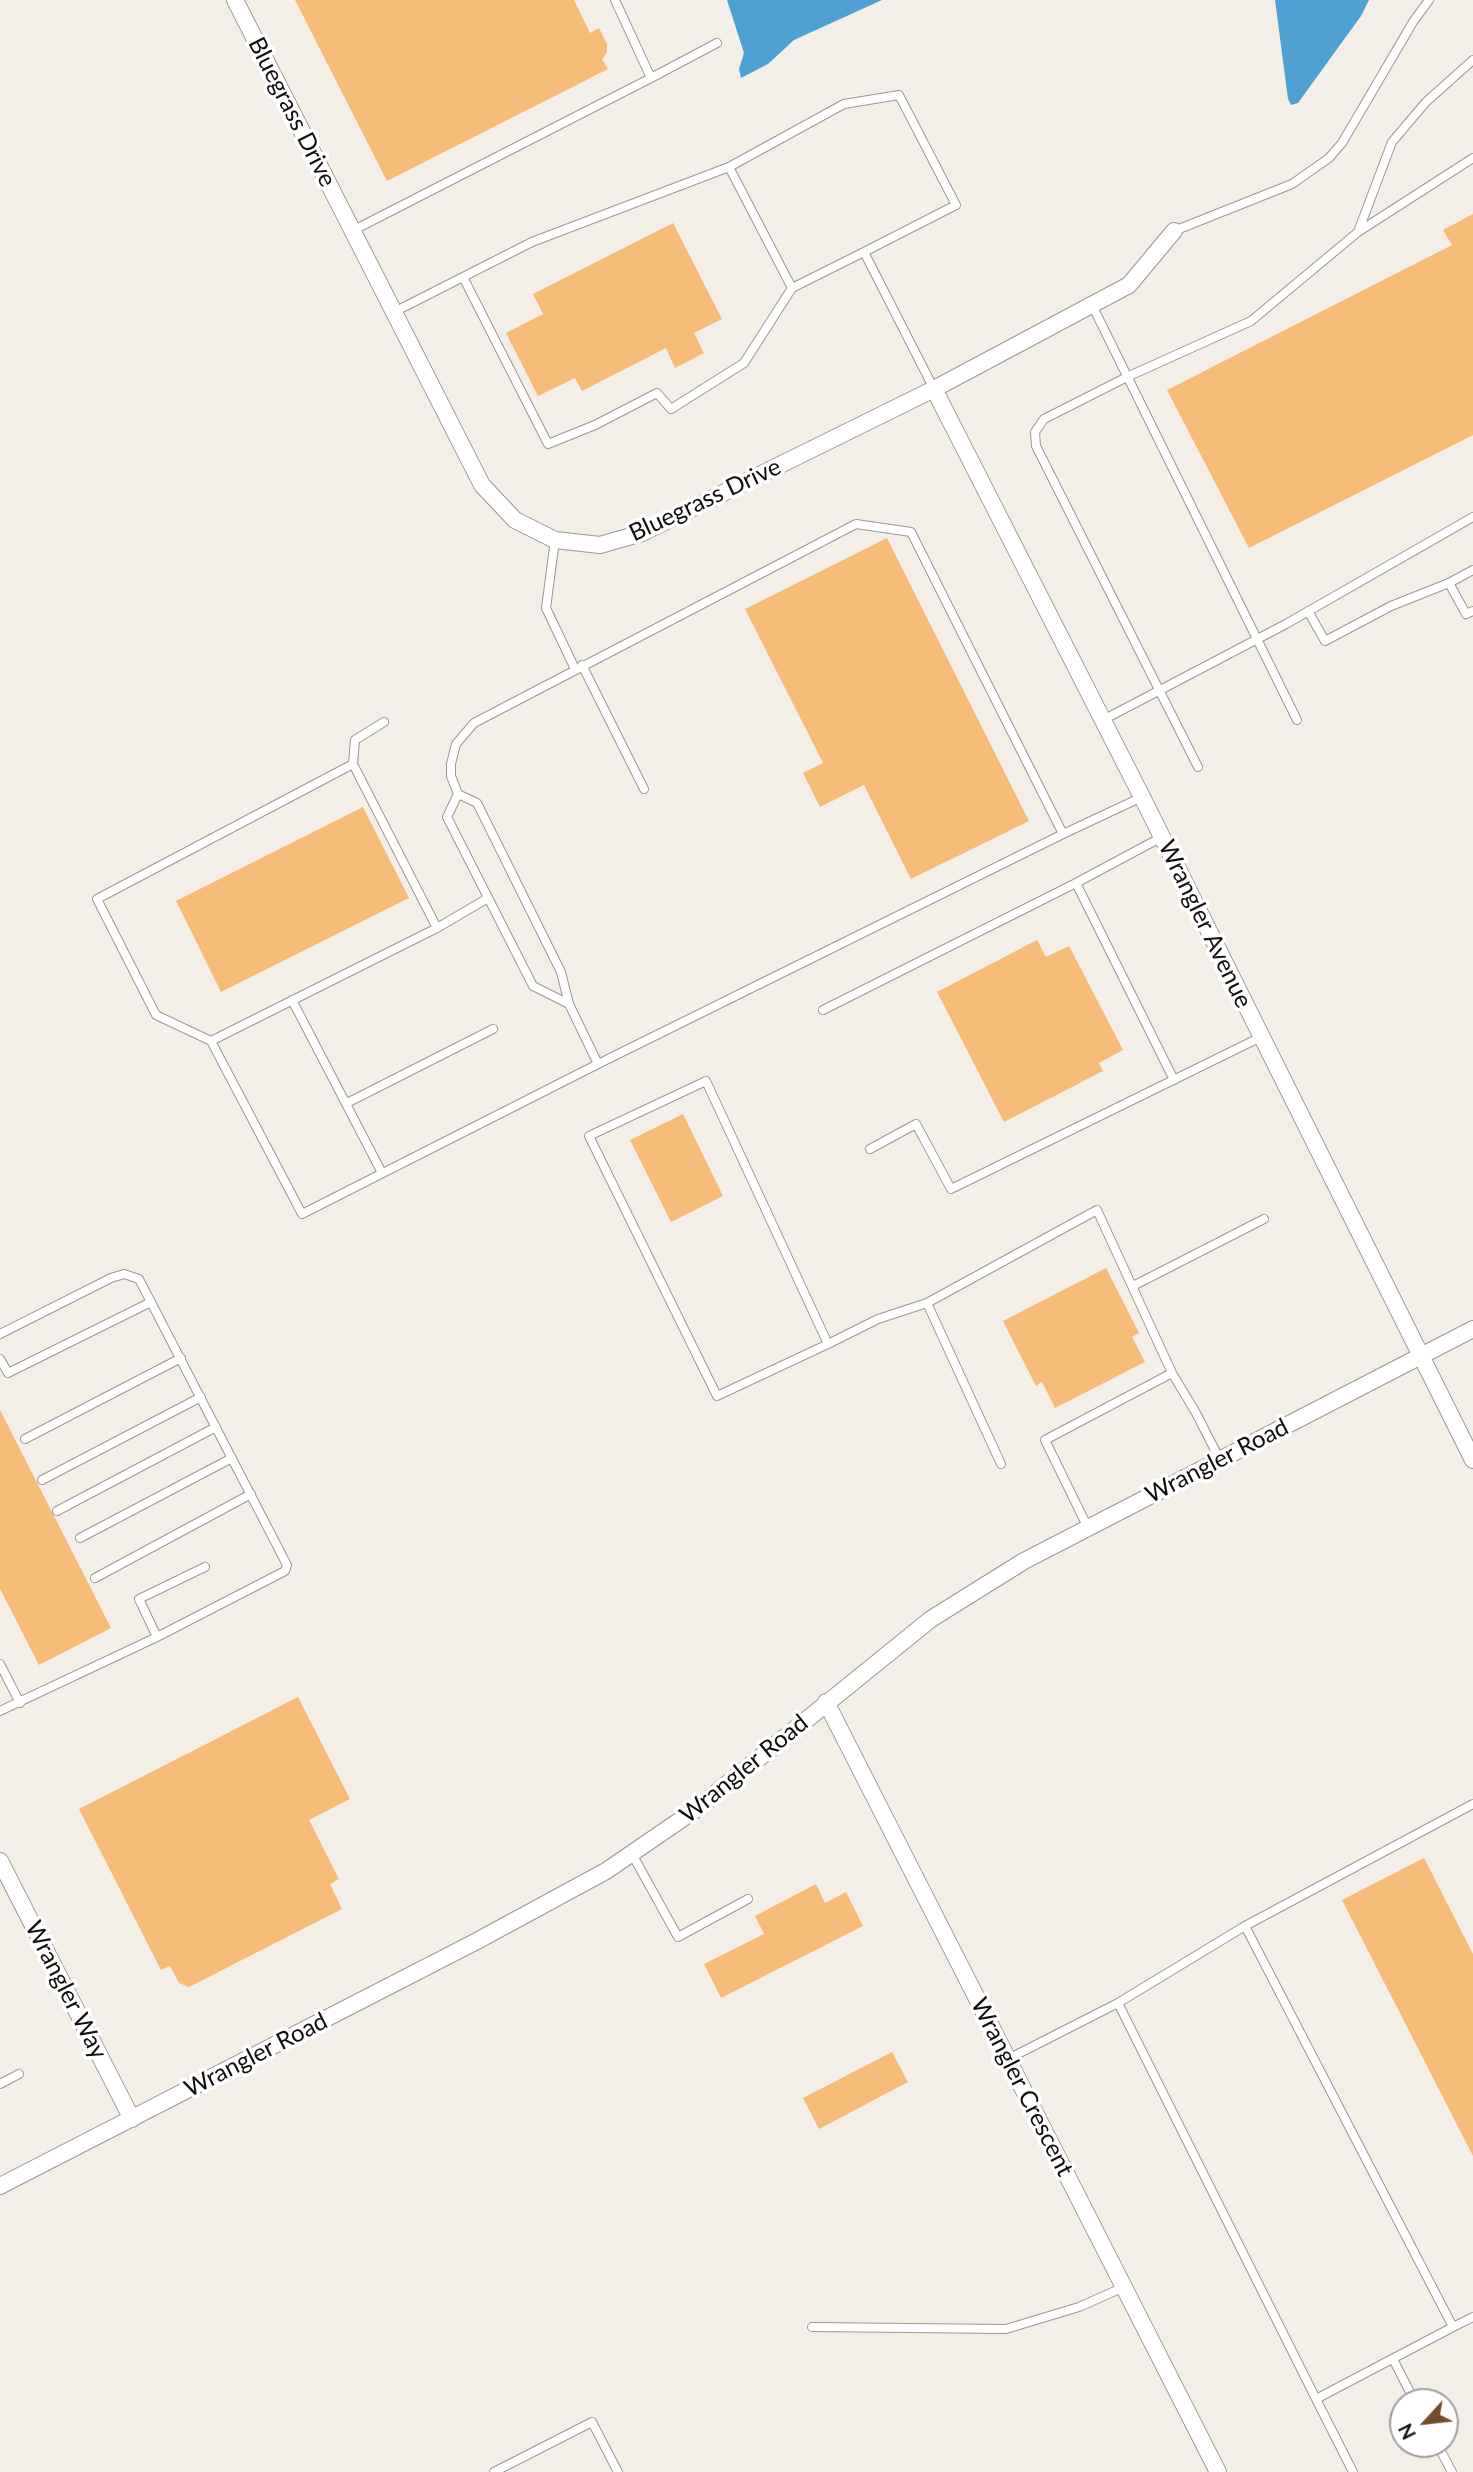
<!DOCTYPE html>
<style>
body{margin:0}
#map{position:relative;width:1473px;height:2472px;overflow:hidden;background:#f4eee8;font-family:Lato,sans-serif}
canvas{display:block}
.north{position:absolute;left:1389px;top:2388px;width:70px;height:70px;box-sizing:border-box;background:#fff;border:2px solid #9f9e9d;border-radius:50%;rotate:243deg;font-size:19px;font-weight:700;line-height:28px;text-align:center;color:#0f0d0b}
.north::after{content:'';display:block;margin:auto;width:24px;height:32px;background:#744d2a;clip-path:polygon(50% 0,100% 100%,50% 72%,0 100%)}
</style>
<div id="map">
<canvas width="1473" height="2472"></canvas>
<div class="north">N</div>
</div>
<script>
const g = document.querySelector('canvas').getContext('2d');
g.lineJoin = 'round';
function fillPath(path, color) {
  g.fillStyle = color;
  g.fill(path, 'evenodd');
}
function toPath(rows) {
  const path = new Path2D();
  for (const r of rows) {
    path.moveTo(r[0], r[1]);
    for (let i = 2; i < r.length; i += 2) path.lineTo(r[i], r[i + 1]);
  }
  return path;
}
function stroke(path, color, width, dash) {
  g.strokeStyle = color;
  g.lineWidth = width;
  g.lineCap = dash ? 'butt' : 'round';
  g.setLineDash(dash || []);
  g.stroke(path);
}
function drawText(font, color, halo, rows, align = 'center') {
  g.font = font + ' Lato,sans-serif';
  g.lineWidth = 7;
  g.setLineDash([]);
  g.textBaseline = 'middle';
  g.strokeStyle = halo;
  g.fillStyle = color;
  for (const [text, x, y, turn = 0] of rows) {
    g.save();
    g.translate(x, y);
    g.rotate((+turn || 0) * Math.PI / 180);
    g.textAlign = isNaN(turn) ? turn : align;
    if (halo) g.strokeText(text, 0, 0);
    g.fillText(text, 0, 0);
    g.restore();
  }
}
const water = toPath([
 [727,0,882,0,794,40,768,64,741,78,739,69,744,53],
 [1275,0,1369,0,1361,16,1298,103,1291,105,1288,99]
]);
const building = toPath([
 [295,0,574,0,590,33,599,28,607,44,607,52,602,59,608,69,387,181],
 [1473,214,1473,435,1249,548,1167,390,1452,245,1443,230],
 [673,223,722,319,694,333,704,353,675,368,666,348,582,391,575,378,538,396,506,333,543,314,533,294],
 [887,538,1029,821,911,879,864,785,820,807,803,773,823,763,745,609],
 [363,807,409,898,221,992,176,901],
 [1037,940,1046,957,1069,946,1123,1050,1099,1063,1103,1071,1004,1122,937,992],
 [683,1114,723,1196,671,1222,630,1140],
 [1106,1268,1139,1333,1132,1337,1145,1362,1055,1408,1042,1382,1036,1386,1003,1321],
 [0,1410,111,1628,39,1665,0,1589],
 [298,1697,350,1799,309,1820,339,1879,330,1884,342,1909,189,1987,179,1983,170,1966,161,1970,79,1809],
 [1424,1858,1473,1954,1473,2156,1342,1900],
 [816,1884,825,1903,846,1892,863,1926,721,1998,704,1964,764,1934,755,1916],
 [892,2052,908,2082,819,2129,803,2098]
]);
const service = toPath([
 [615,0,651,78,717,43],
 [729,167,844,104,899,95,956,205,864,252],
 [352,231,651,78],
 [1174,231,1292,184,1329,158,1342,143,1413,22,1429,0],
 [1358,232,1473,158],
 [792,288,864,252,934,389],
 [1092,305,1297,720],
 [394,312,532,242,729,167,792,288,744,363,671,409,657,393,595,425,548,444,463,277],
 [555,540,546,608,575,669],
 [1449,583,1466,614,1473,611],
 [1308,611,1325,641,1391,606,1449,583,1473,570],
 [582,665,644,789],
 [1103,720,1286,624,1473,517],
 [384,722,355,740,353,764,97,899,156,1015,211,1041,437,928,488,898],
 [353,764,437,928],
 [1198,767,1036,446,1035,432,1044,419,1127,377,1251,321,1358,232,1392,142,1426,102,1473,60],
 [458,794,447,817,533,986,569,1004],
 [1063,834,911,532,856,524,474,723,456,744,451,764,451,776,458,794,477,803,561,972,569,1004,598,1064,1063,834,1142,797],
 [1162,837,1076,883,1174,1080],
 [292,1000,382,1173],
 [823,1010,1076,883],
 [211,1041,302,1214,598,1064],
 [347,1103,493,1029],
 [870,1149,916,1124,951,1189,1261,1037],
 [1133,1286,1264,1219],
 [0,1334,111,1278,124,1274,139,1279,287,1565,285,1571,157,1637,0,1711],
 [828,1344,706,1081,589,1136,717,1396,828,1344,878,1319,927,1303],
 [0,1359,8,1373,151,1302],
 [25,1439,181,1358],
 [1001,1464,927,1303,1097,1210,1172,1373],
 [42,1480,201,1397],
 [57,1511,216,1427],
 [1088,1528,1045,1440,1172,1373,1196,1413,1220,1460],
 [80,1538,232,1458],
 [95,1578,251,1494],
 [157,1637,139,1599,205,1567],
 [0,1664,20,1703],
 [1473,1804,1245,1926,1453,2327,1473,2317],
 [632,1854,678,1937,748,1899],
 [1118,2003,1245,1926],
 [1008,2059,1118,2003,1316,2399,1453,2327],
 [0,2084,19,2074],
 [812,2327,1006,2329,1079,2307,1124,2287],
 [1393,2359,1415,2402],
 [1316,2399,1353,2472],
 [1437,2444,1452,2472],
 [494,2472,592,2422,618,2472]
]);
const minor = toPath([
 [235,0,482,485,515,520,555,540,600,545,642,533,934,389,1129,285,1174,231],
 [934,389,1142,797,1473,1460],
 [826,1702,1218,2472],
 [0,1861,132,2119],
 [0,2186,475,1942,606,1871,695,1810,931,1619,1024,1561,1473,1329]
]);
const streetNames = [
 ["Bluegrass Drive",292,112,63],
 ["Bluegrass Drive",705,500,-25],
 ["Wrangler Avenue",1205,924,64],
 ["Wrangler Road",1217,1461,-27],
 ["Wrangler Road",744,1769,-39],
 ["Wrangler Way",66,1990,63],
 ["Wrangler Road",256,2055,-27],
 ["Wrangler Crescent",1022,2087,63]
];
fillPath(water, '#4fa1d3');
fillPath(building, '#f5bb77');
stroke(service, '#9c9791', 10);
stroke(minor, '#9c9791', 18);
stroke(service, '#fff', 8);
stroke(minor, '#fff', 16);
drawText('24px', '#0f0d0b', '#fff', streetNames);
</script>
